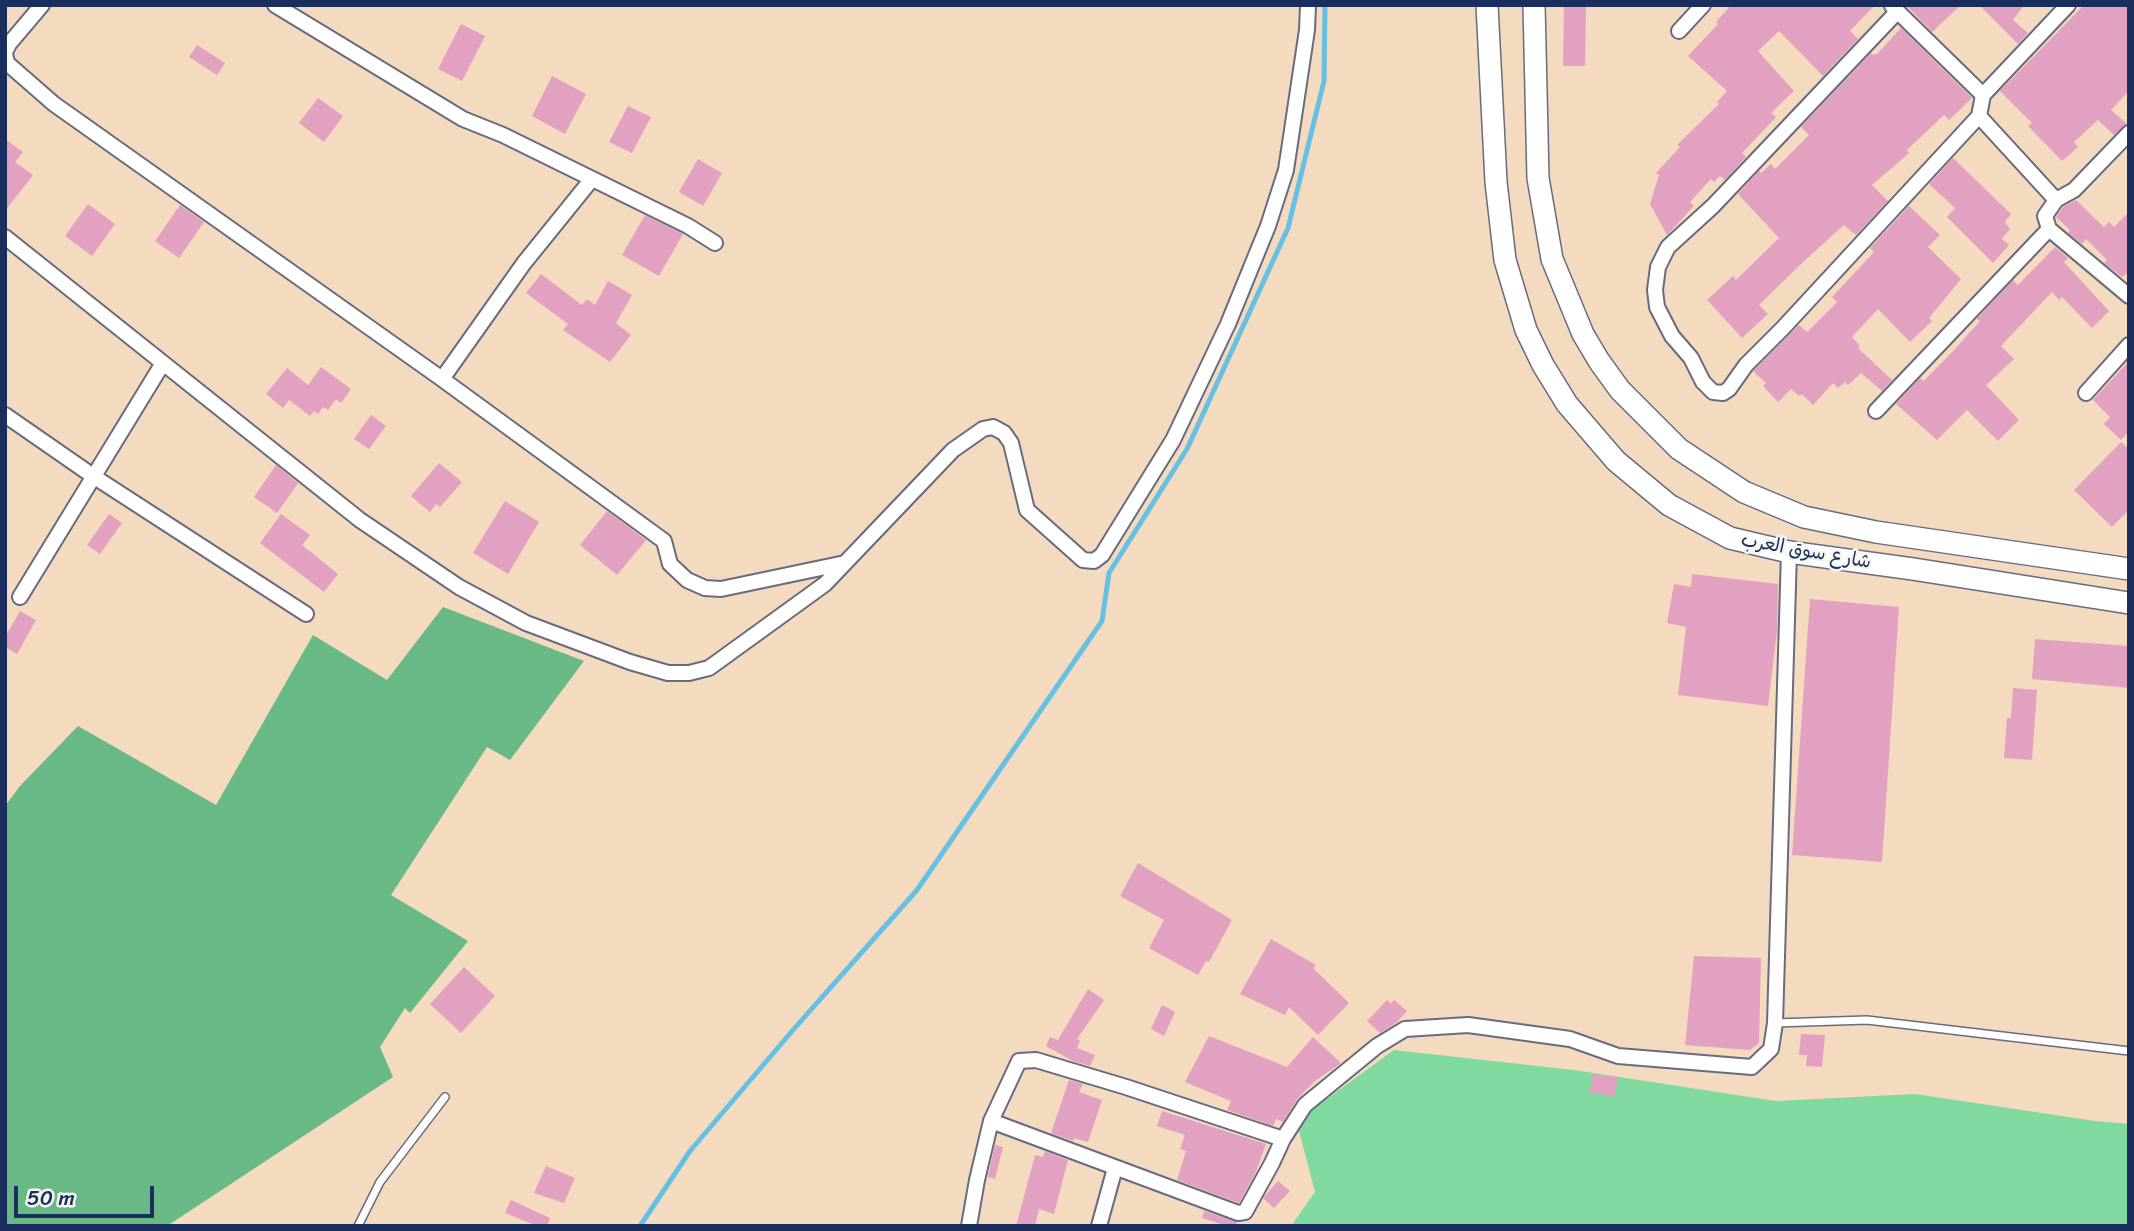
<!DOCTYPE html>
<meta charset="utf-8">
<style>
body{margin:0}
#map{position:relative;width:2134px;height:1231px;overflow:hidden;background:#f4dabe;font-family:Sriracha,sans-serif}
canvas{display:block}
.frame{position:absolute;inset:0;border:7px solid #1b2f5e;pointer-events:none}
.scale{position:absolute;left:14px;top:1186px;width:140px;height:32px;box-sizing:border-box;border:4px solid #1b2f5e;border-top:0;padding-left:9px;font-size:21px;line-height:24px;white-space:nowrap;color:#1b2f5e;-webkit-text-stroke:5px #f6f6f2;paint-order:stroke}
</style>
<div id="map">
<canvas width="2134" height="1231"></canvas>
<div class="frame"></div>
<div class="scale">50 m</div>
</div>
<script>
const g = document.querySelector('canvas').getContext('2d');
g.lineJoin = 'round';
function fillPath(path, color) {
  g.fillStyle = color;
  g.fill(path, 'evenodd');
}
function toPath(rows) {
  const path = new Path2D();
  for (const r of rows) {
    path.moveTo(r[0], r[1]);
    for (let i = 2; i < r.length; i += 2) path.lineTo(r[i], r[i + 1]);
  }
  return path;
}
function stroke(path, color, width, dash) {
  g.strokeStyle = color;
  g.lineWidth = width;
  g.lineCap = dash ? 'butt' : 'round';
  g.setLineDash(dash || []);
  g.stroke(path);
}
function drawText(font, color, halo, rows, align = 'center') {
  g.font = font + ' Sriracha,"Playpen Sans Arabic",sans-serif';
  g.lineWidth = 5;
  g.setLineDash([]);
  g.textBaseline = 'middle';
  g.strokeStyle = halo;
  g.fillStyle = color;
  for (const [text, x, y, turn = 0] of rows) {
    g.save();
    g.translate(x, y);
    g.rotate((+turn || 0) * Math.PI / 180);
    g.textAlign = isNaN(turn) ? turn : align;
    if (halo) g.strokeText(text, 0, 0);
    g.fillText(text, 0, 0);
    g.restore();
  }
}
const green = toPath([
 [1394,1050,1574,1070,1776,1101,1915,1094,2095,1121,2129,1124,2129,1226,1291,1226,1315,1192,1299,1131,1313,1109]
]);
const forest = toPath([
 [443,607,584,661,510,760,487,747,391,895,468,941,410,1013,405,1008,380,1047,393,1077,167,1226,5,1226,5,806,20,786,78,726,216,805,313,635,387,680]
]);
const stream = toPath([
 [640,1226,690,1151,793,1030,917,890,1102,621,1109,573,1187,449,1288,228,1324,81,1325,5]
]);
const building = toPath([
 [1564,5,1586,5,1585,66,1563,66],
 [1731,5,1875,5,1850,31,1858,39,1823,76,1779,31,1758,51,1794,91,1771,113,1776,117,1742,153,1746,157,1725,180,1720,176,1714,182,1711,179,1690,202,1694,206,1667,235,1650,204,1659,175,1656,173,1680,147,1677,145,1719,104,1717,102,1727,91,1688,56,1718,24,1716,22],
 [1906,5,1961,5,1932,32],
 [1979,5,2024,5,2013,20,2028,33,2018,44],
 [2084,5,2129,5,2129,91,2111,110,2127,124,2114,135,2098,120,2074,142,2078,147,2062,161,2028,126,2032,123,2000,91],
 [461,24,485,36,462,81,438,69],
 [1901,28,1972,98,1949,120,1944,115,1907,150,1909,153,1872,185,1888,201,1856,235,1844,225,1802,263,1759,305,1768,314,1742,338,1707,300,1733,276,1736,280,1779,238,1738,194,1759,171,1761,173,1771,164,1775,169,1809,135,1801,127,1871,53,1873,55,1877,54],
 [197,45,225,63,217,75,189,57],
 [552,76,586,94,565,134,532,116],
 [318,98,343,116,324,142,299,123],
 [628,106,651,117,632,153,609,142],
 [5,139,23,152,15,162,33,175,5,211],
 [1953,158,2011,214,2005,222,2010,229,2002,239,2009,245,1993,263,1947,217,1955,208,1929,184],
 [698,159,722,173,703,206,679,192],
 [2076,200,2104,227,2109,222,2114,227,2129,212,2129,272,2122,277,2104,263,2107,260,2086,239,2082,244,2068,233,2070,230,2056,217,2063,207],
 [88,204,115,224,92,256,65,236],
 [180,205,204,222,179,258,155,241],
 [1909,206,1940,235,1928,247,1961,279,1929,318,1932,321,1910,342,1878,309,1852,337,1860,346,1858,348,1892,380,1882,391,1861,373,1848,385,1845,382,1838,388,1833,383,1813,405,1802,394,1799,396,1791,389,1778,402,1763,386,1766,383,1753,371,1799,325,1807,332,1837,302,1832,297,1874,252,1870,248],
 [645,215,683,234,659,276,622,255],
 [2055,247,2068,258,2064,262,2109,311,2092,328,2062,297,2059,300,2052,292,2001,346,2014,359,1986,385,2019,420,1998,441,1967,410,1937,440,1896,404,1920,378,1924,381,1954,350,1980,321,1977,319,2013,280,2018,285],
 [541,274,582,305,587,299,595,305,608,281,632,295,616,323,631,335,610,362,563,330,568,324,526,293],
 [2129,361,2129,431,2121,440,2104,424,2110,417,2093,400],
 [321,367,351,389,341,403,336,399,328,410,323,407,318,414,314,411,310,416,289,400,283,408,266,394,287,368,308,385],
 [371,415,386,426,369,449,354,439],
 [2121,442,2129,449,2129,510,2112,527,2074,490],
 [439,463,462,482,440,507,436,504,430,512,411,496],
 [276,465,298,483,277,513,254,497],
 [505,501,539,522,508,574,473,553],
 [607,511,646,540,617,575,580,545],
 [109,514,122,523,100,554,87,545],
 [281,514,310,535,302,545,338,574,324,592,260,543],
 [1692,574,1778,584,1777,631,1768,706,1678,695,1686,627,1667,623,1674,584,1691,587],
 [1810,599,1899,607,1882,862,1792,855],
 [20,611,36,620,17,654,5,647,5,637],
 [2035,639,2129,646,2129,688,2032,679],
 [2013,688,2037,690,2032,760,2004,758,2007,718,2011,718],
 [1138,863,1232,920,1209,962,1206,961,1198,975,1149,948,1164,920,1120,896],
 [1271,939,1316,965,1313,968,1349,1003,1318,1035,1289,1007,1285,1015,1240,994],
 [1694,956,1761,958,1759,1043,1750,1050,1685,1045],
 [464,967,495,996,461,1033,430,1004],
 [1088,989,1104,1000,1077,1039,1080,1041,1077,1048,1095,1055,1090,1066,1073,1061,1046,1046,1050,1037,1058,1040],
 [1387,1000,1391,1004,1394,1000,1407,1011,1396,1023,1380,1033,1367,1021],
 [1162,1005,1175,1012,1164,1036,1151,1029],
 [1801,1034,1825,1035,1822,1067,1806,1066,1807,1055,1799,1055],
 [1209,1036,1287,1067,1313,1037,1341,1063,1315,1081,1297,1099,1283,1122,1276,1119,1273,1126,1227,1110,1231,1101,1185,1082],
 [1592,1074,1618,1077,1615,1096,1590,1093],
 [1069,1080,1083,1084,1079,1092,1102,1100,1088,1142,1074,1138,1073,1141,1051,1133],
 [1162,1111,1266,1144,1255,1174,1239,1203,1177,1180,1186,1151,1180,1149,1185,1135,1157,1126],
 [995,1145,1003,1147,995,1179,988,1177],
 [1045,1151,1068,1160,1054,1214,1039,1209,1035,1226,1016,1226,1035,1155,1043,1157],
 [546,1166,575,1178,564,1203,534,1193],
 [1278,1181,1290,1191,1274,1208,1263,1198],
 [511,1200,550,1218,547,1226,537,1226,505,1213],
 [1204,1211,1237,1222,1235,1226,1227,1226,1202,1218]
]);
const lane = toPath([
 [1775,1023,1867,1020,2129,1051],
 [358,1226,380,1182,445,1097]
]);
const street = toPath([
 [275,5,463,119,503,135,688,226,715,243],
 [1892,6,1983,95],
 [1897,12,1713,206,1668,247,1658,267,1655,290,1657,307,1672,336,1691,358,1703,382,1713,392,1723,393,1729,389,1746,365,1783,328,1979,116,1983,95,2068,5],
 [1679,31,1703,5],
 [5,52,9,44,42,5],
 [5,54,7,63,54,104,442,379,664,541,670,564,687,580,705,588,721,589,845,563],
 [1979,116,2056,200],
 [2049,229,2129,296],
 [5,237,360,520,459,587,526,623,630,662,668,673,689,673,709,668,825,584,953,450,983,429,993,427,1004,433,1011,443,1027,510,1083,560,1094,561,1102,555,1173,440,1228,324,1268,226,1286,170,1307,30,1308,5],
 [442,379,524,263,592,179],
 [2086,393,2129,345],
 [1876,411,2049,229,2045,216,2056,200,2074,190,2129,133],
 [5,415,93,476,306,614],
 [20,597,163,363],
 [991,1121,1238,1213,1245,1212,1272,1163,1283,1139,1305,1105,1377,1046,1405,1029,1468,1025,1570,1039,1618,1056,1752,1067,1771,1049,1775,1023,1789,552],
 [969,1226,977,1180,991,1121,1019,1061,1036,1060,1126,1087,1283,1139],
 [1099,1226,1115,1168]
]);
const secondary = toPath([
 [1487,5,1496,182,1505,260,1526,330,1543,365,1567,404,1616,461,1669,505,1730,538,1789,552,1913,569,2129,603],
 [1534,5,1538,178,1552,259,1583,334,1599,361,1620,390,1679,449,1744,492,1804,517,1876,532,2129,569]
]);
const streetNames = [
 ["شارع سوق العرب",1806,552,10]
];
fillPath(green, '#80d99f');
fillPath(forest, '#68b986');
stroke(stream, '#67c0e4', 5);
fillPath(building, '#e3a1c1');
stroke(lane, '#676b80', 10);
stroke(street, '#676b80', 18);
stroke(secondary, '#676b80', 24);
stroke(lane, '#fff', 7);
stroke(street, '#fff', 14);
stroke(secondary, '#fff', 21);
drawText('19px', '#1b2f5e', '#f6f6f2', streetNames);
</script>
